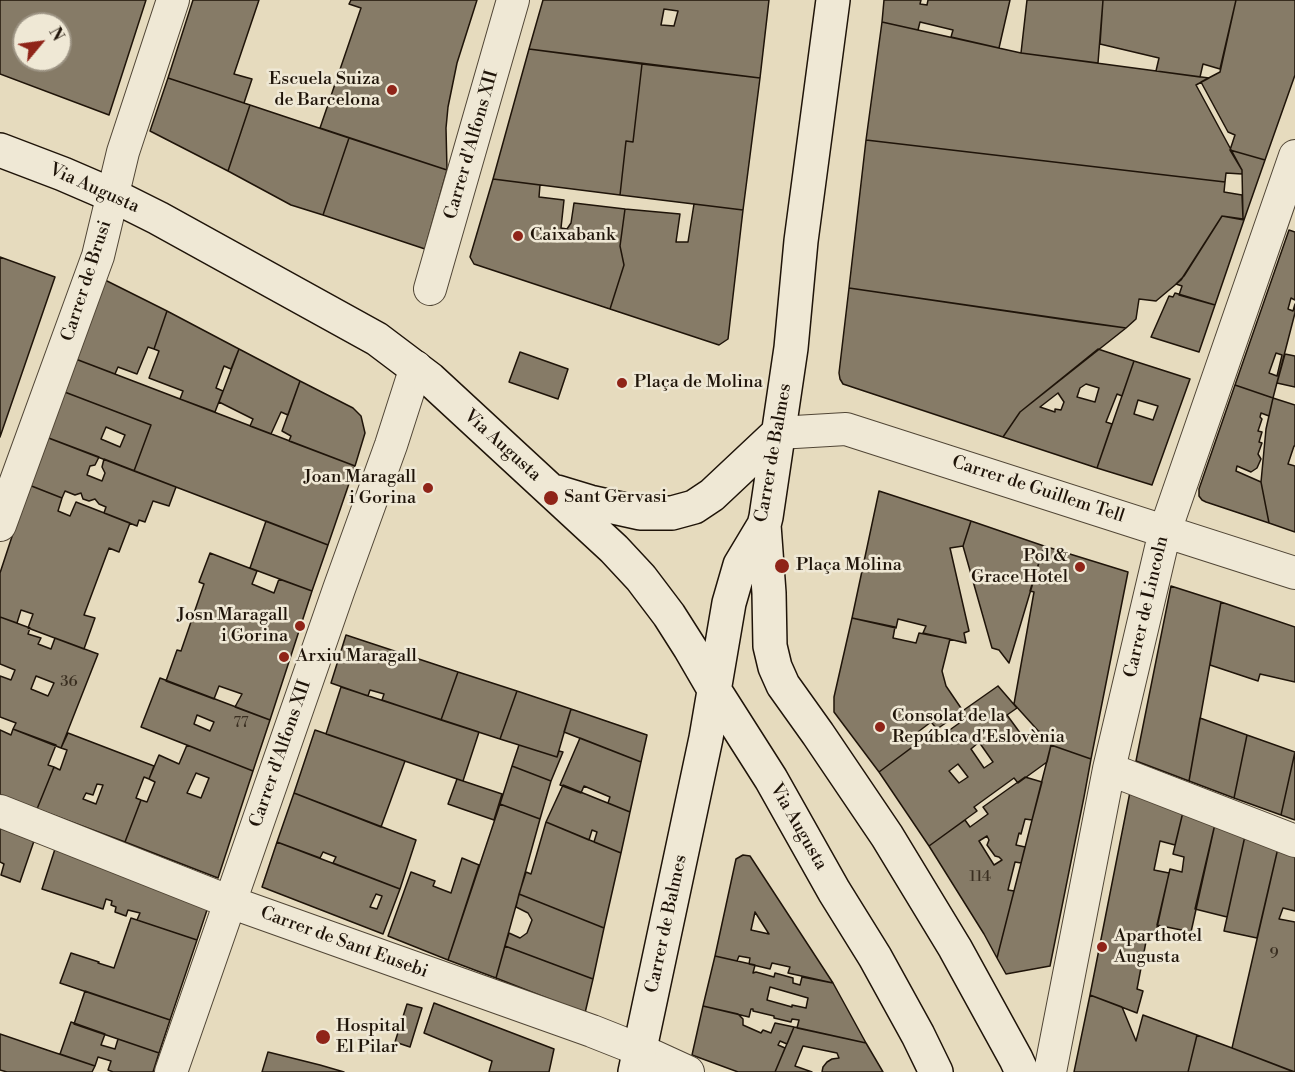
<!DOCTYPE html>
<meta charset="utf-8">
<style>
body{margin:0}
#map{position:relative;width:1295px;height:1072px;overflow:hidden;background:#e6dbbe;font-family:"Libre Bodoni",serif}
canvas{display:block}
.north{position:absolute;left:12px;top:12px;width:60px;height:60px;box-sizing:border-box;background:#efe8d5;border:2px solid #9c9383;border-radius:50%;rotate:61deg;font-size:16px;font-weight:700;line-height:24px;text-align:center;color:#1f1409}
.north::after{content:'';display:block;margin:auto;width:21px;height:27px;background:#8f2418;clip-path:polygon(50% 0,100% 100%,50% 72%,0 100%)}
</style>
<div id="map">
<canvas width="1295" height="1072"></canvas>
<div class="north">N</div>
</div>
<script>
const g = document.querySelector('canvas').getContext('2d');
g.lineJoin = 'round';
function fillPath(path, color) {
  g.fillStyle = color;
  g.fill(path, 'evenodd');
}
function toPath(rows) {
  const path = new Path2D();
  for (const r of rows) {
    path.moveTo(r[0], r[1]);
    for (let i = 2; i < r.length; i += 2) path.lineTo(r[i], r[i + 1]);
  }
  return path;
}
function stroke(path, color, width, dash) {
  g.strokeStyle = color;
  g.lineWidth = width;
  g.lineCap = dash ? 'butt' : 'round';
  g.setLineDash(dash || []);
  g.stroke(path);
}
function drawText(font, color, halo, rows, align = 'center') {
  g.font = font + ' "Libre Bodoni",serif';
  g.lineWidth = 5;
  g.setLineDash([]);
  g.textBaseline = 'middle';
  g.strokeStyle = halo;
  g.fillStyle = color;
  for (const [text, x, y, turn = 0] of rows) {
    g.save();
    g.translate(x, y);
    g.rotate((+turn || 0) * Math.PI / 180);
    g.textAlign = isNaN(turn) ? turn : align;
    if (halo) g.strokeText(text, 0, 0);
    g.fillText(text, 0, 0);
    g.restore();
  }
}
const building = toPath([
 [0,0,146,0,109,115,0,74,0,0],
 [24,24,60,24,60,60,24,60,24,24],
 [193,0,259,0,234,74,252,79,244,103,168,78,193,0],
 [351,0,477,0,457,63,448,107,446,128,447,170,320,128,361,8,349,4,351,0],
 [543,0,769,0,760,78,529,49,543,0],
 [664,9,678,11,674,26,661,25,664,9],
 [884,0,921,0,920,4,927,5,928,0,1010,0,999,48,951,37,953,30,920,22,918,30,882,22,884,0],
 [1027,0,1103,0,1098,63,1021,53,1027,0],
 [1103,0,1236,0,1220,69,1203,64,1200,77,1156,71,1159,58,1100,44,1103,0],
 [1236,0,1295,0,1295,75,1265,160,1230,150,1235,135,1228,132,1201,82,1220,72,1236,0],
 [882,22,1021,53,1209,78,1196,85,1242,170,1242,174,1226,173,1225,182,866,140,882,22],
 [529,49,642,64,633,142,626,141,620,195,493,179,529,49],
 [642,64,760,78,743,210,620,195,626,141,633,142,642,64],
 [168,78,250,105,228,171,150,131,168,78],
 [250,105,349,138,323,215,291,205,228,171,250,105],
 [349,138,447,170,425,249,323,215,349,138],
 [866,140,1225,182,1224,192,1242,195,1243,219,1222,216,1181,280,1156,301,1139,299,1136,319,1126,328,849,288,866,140],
 [1230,150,1265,160,1244,220,1243,219,1242,170,1230,150],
 [493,179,540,185,539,197,564,200,561,228,567,229,571,223,574,203,625,209,620,246,624,265,610,309,474,264,470,257,493,179],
 [694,204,743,210,728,339,719,345,610,309,624,265,620,246,625,209,680,214,676,242,688,242,694,204],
 [1222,216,1244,220,1215,305,1179,295,1182,286,1176,284,1184,276,1222,216],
 [1289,230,1295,232,1295,300,1291,298,1288,309,1293,311,1295,304,1295,313,1273,398,1235,385,1289,230],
 [1276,353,1282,355,1277,376,1269,373,1276,353],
 [0,257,55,277,0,437,0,257],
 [103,279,167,311,154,349,148,347,137,374,118,367,115,374,73,358,103,279],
 [849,288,1081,322,1126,328,1020,412,1003,437,843,384,840,379,839,373,849,288],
 [1175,293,1215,305,1199,352,1151,337,1169,296,1173,297,1175,293],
 [167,311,239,349,231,369,224,366,216,388,223,391,215,412,180,399,183,391,149,378,159,351,154,349,167,311],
 [239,349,300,381,288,415,281,412,271,434,250,426,253,419,219,402,239,349],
 [1098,349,1134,361,1122,396,1117,394,1106,422,1112,424,1097,468,1003,437,1020,412,1098,349],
 [1086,384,1099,388,1095,402,1077,397,1080,388,1086,384],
 [1058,393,1064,402,1061,410,1055,409,1055,412,1040,407,1058,393],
 [520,352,568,369,558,399,509,382,520,352],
 [1285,354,1295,356,1295,387,1277,383,1285,354],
 [73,358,355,466,328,545,134,471,151,425,62,391,73,358],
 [1134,361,1190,379,1152,485,1097,468,1134,361],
 [1138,400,1158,406,1153,420,1134,414,1138,400],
 [300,381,353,408,361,416,365,433,355,466,289,441,291,436,282,431,300,381],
 [1235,385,1273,398,1269,416,1261,413,1260,417,1262,419,1258,431,1262,432,1259,442,1262,443,1258,454,1261,459,1257,468,1251,472,1237,466,1236,471,1261,482,1269,523,1206,502,1202,500,1199,496,1199,489,1235,385],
 [62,391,151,425,134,471,46,437,62,391],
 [106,427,125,435,120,447,101,439,106,427],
 [1273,398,1295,405,1295,446,1294,446,1288,464,1295,466,1295,532,1269,523,1261,482,1266,429,1273,398],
 [46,437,99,457,95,465,90,466,87,475,102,481,105,473,102,467,104,459,176,487,169,506,153,501,145,522,139,520,137,526,104,513,106,507,99,504,95,499,89,501,83,499,81,493,75,495,65,491,62,498,29,485,46,437],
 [29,485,62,498,58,511,70,516,76,502,130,523,119,552,109,548,84,615,95,618,84,649,28,628,33,614,21,610,17,623,0,617,0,573,29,485],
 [879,491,971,521,963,546,950,548,969,631,964,633,966,643,923,633,926,626,898,619,896,628,852,618,879,491],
 [266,521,328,545,312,591,250,568,266,521],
 [971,521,1044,546,1009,663,999,650,992,648,963,546,971,521],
 [1044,546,1128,572,1091,759,1051,745,1014,704,1034,592,1030,591,1044,546],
 [210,553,257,571,252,584,274,593,279,579,312,591,270,720,235,707,242,694,219,686,214,699,166,681,177,650,181,651,204,584,199,582,210,553],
 [1171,586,1221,602,1189,781,1136,761,1171,586],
 [1221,602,1295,627,1295,682,1260,674,1258,681,1210,665,1221,602],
 [0,617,30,628,28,634,41,638,38,644,51,649,55,638,98,654,61,748,13,729,16,723,0,717,0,676,11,680,15,670,0,664,0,617],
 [36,676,54,683,48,696,31,689,36,676],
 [852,618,895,627,893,638,916,643,919,633,950,639,942,671,946,686,963,711,937,729,931,722,910,738,915,745,879,772,834,712,834,697,852,618],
 [346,635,458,672,441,720,382,700,384,694,370,690,368,696,331,683,346,635],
 [458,672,517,691,500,739,441,720,458,672],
 [160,678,270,720,253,771,141,727,160,678],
 [197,715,214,722,210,731,194,724,197,715],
 [998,686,1017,708,1007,715,1026,741,1039,731,1051,745,1047,762,1018,783,1014,778,974,807,977,811,929,846,879,772,926,737,930,744,965,719,961,712,998,686],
 [979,742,993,762,984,768,971,749,979,742],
 [958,764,968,777,959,783,949,771,958,764],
 [341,687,479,732,463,781,326,734,341,687],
 [517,691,571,709,557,757,500,739,517,691],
 [571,709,647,735,641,762,564,732,571,709],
 [1200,718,1247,735,1234,798,1189,781,1200,718],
 [13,729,56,745,48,765,54,767,37,809,0,795,0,730,11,735,13,729],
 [315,730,405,761,381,827,294,793,315,730],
 [68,733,154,766,149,779,144,777,136,798,141,800,125,842,37,809,54,767,60,770,67,750,61,748,68,733],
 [97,784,103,785,96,804,83,799,86,793,93,795,97,784],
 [1247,735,1295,752,1281,815,1234,798,1247,735],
 [580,738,641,762,630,812,608,803,610,797,584,786,581,793,560,785,580,738],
 [187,745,253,771,218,878,125,842,141,800,147,802,155,782,149,779,159,755,179,764,187,745],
 [196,773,209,778,201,798,187,793,196,773],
 [519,745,557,757,559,751,563,752,551,781,512,766,519,745],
 [1051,745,1091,759,1084,797,1050,966,1006,974,997,958,1051,745],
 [1295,752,1295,820,1281,815,1295,752],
 [512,766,551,781,540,819,500,804,512,766],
 [1025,777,1042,782,1032,820,1025,819,1021,834,1019,833,1016,845,1025,847,1021,863,1015,862,1008,890,1014,891,997,958,984,934,929,846,965,820,970,827,988,814,983,807,1025,777],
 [987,836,989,840,987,845,995,856,999,857,1002,860,994,865,979,841,987,836],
 [457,779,502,794,494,820,448,804,457,779],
 [563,785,630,812,621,853,594,842,597,832,592,830,589,840,546,822,563,785],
 [1130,792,1183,812,1175,845,1160,841,1154,870,1169,873,1156,932,1148,931,1137,989,1143,991,1137,1013,1090,995,1130,792],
 [294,793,416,840,400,889,333,863,336,857,323,852,320,858,277,842,294,793],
 [500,804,540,819,496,978,448,960,500,804],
 [1183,812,1215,824,1191,932,1157,925,1170,869,1182,872,1184,857,1173,854,1183,812],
 [546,822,621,853,604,928,519,894,526,872,531,874,546,822],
 [1215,824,1245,836,1227,917,1195,909,1215,824],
 [0,828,34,841,20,882,1,875,4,864,0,862,0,828],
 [1245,836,1278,848,1257,938,1224,931,1245,836],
 [277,842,400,889,383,934,262,887,277,842],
 [376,894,382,896,377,909,370,907,376,894],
 [1278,848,1295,855,1295,911,1283,908,1279,919,1295,922,1295,1072,1232,1048,1278,848],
 [55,849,208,907,197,940,137,920,140,913,128,910,126,916,115,912,116,907,111,905,112,901,106,899,103,909,42,889,55,849],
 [743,855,750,856,833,983,788,973,790,967,772,963,770,969,749,964,750,958,739,956,737,961,715,956,736,859,743,855],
 [755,912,769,934,751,930,755,912],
 [462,858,479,865,448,960,388,936,411,872,435,881,433,886,451,893,462,858],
 [519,894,604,928,593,979,505,946,509,933,520,938,527,933,532,920,528,913,516,907,519,894],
 [131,918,197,940,170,1020,60,983,71,953,99,962,98,963,114,968,131,918],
 [505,946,593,979,585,1013,496,978,505,946],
 [715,956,755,965,753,973,756,972,774,977,775,973,793,978,793,983,800,985,802,977,833,983,866,1043,797,1028,799,1020,792,1019,791,1022,774,1018,774,1016,753,1011,753,1009,751,1009,749,1017,703,1006,715,956],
 [770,987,808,998,806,1008,792,1005,792,1007,767,1000,770,987],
 [85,991,170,1020,159,1053,74,1024,85,991],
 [1090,995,1122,1007,1136,1041,1143,1015,1197,1035,1188,1072,1074,1072,1090,995],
 [434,1003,554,1049,549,1072,489,1072,492,1061,424,1033,434,1003],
 [407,1004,422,1008,410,1047,395,1042,407,1004],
 [703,1006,738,1014,743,1019,743,1025,761,1033,763,1030,771,1033,775,1023,794,1027,787,1044,780,1041,778,1045,785,1048,775,1072,738,1072,692,1055,703,1006],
 [71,1022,105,1034,101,1045,115,1049,118,1039,159,1053,153,1072,113,1072,108,1070,111,1061,98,1057,95,1066,60,1054,71,1022],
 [794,1027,866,1043,883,1072,822,1072,823,1067,827,1062,832,1059,839,1058,837,1053,803,1046,795,1066,812,1072,775,1072,794,1027],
 [0,1034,47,1050,95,1066,92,1072,7,1072,0,1070,0,1034],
 [1197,1035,1232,1048,1294,1072,1188,1072,1197,1035],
 [268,1052,320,1065,344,1072,262,1072,268,1052]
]);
const street = toPath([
 [430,289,513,0],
 [778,433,846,429,1295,573],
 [0,525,98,256,123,152,173,0],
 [1109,769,1295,841],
 [0,811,230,902,592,1031,640,1050,688,1072],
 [171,1072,339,589,391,445,416,367],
 [1050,1072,1109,769,1165,531,1295,156]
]);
const secondary = toPath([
 [0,150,63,174,114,196,158,218,377,339,430,379,614,549,641,578,669,615,690,648,715,691,771,779,834,891,875,957,918,1035,936,1072],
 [557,492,590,502,640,513,672,513,694,507,712,495,778,433],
 [764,525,769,593,770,646,775,667,783,685,818,734,887,836,955,948,1016,1059,1022,1072],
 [635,1072,706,738,729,603,740,565,764,525,766,517,791,348,801,241,833,0]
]);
const markers = [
 [392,90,6,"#8f2418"],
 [518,236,6,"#8f2418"],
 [622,383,6,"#8f2418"],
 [428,488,6,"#8f2418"],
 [551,498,8,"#8f2418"],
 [782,566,8,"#8f2418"],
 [1080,567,6,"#8f2418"],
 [300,626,6,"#8f2418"],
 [284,657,6,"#8f2418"],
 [880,727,6,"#8f2418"],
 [1102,947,6,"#8f2418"],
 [323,1037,8,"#8f2418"]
];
const numberNames = [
 ["36",69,682],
 ["77",241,723],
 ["114",980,877],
 ["9",1274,954]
];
const poiNames = [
 ["Escuela Suiza",380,80,"right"],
 ["de Barcelona",380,101,"right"],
 ["Caixabank",530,236],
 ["Plaça de Molina",634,383],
 ["Joan Maragall",416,478,"right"],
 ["i Gorina",416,499,"right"],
 ["Sant Gervasi",564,498],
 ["Pol &",1068,557,"right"],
 ["Grace Hotel",1068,578,"right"],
 ["Plaça Molina",796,566],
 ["Josn Maragall",288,616,"right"],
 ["i Gorina",288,637,"right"],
 ["Arxiu Maragall",296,657],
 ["Consolat de la",892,717],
 ["Repúblca d'Eslovènia",892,738],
 ["Aparthotel",1114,937],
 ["Augusta",1114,958],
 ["Hospital",336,1027],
 ["El Pilar",336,1048]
];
const streetNames = [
 ["Carrer d'Alfons XII",472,145,-74],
 ["Via Augusta",94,189,24],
 ["Carrer de Brusi",87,281,-72],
 ["Via Augusta",502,446,42],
 ["Carrer de Balmes",774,453,-80],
 ["Carrer de Guillem Tell",1038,490,18],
 ["Carrer de Lincoln",1147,607,-77],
 ["Carrer d'Alfons XII",281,754,-71],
 ["Via Augusta",798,827,60],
 ["Carrer de Balmes",667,924,-78],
 ["Carrer de Sant Eusebi",344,943,20]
];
fillPath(building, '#867b67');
stroke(building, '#1f1409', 1.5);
stroke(street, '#514636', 34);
stroke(secondary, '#1f1409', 36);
stroke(street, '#efe8d5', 32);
stroke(secondary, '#efe8d5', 33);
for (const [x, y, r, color] of markers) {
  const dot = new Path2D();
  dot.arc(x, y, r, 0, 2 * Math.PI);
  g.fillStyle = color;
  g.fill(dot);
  stroke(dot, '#efe8d5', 2);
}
drawText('15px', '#392e20', null, numberNames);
drawText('18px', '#1f1409', '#efe8d5', poiNames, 'left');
drawText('18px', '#1f1409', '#efe8d5', streetNames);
</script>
